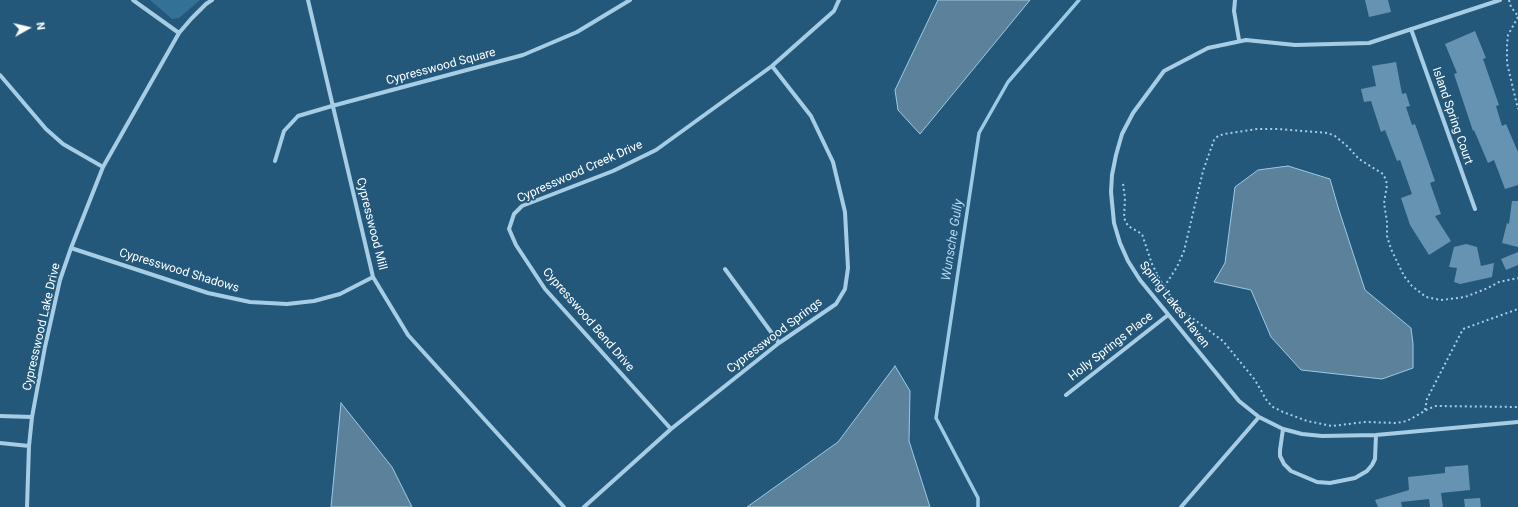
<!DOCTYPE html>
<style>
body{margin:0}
#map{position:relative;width:1518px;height:507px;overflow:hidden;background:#24587b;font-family:Roboto,sans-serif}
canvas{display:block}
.north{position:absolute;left:8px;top:8px;width:40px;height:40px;-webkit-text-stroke:3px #24587b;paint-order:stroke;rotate:82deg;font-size:11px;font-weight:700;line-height:16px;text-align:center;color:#fff}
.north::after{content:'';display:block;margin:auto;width:14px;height:18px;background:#fff;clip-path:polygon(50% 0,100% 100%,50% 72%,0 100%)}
</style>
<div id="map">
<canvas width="1518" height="507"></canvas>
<div class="north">N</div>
</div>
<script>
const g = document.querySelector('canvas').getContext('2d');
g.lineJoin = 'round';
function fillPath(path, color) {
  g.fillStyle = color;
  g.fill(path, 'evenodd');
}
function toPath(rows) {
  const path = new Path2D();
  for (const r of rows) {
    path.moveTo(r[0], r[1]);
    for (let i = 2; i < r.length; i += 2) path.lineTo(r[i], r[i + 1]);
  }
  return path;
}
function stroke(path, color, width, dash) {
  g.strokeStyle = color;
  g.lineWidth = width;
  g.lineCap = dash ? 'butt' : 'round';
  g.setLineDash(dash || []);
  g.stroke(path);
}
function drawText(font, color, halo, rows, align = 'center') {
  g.font = font + ' Roboto,sans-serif';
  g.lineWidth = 3.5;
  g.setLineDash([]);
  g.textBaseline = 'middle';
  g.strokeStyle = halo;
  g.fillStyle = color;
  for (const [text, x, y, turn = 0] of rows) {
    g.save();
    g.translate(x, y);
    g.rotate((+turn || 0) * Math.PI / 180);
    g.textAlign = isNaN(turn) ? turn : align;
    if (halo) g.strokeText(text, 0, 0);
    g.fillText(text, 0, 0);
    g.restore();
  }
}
const green = toPath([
 [150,0,200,0,179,18,172,19]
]);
const water = toPath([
 [938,0,1030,0,920,134,898,110,895,90,938,0],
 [1288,166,1330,179,1338,207,1365,290,1411,328,1413,344,1413,368,1382,379,1301,370,1271,337,1251,290,1214,282,1225,263,1235,187,1258,170,1288,166],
 [895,366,910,391,909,441,930,507,747,507,838,442,895,366],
 [341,403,392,467,412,507,331,507,341,403]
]);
const stream = toPath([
 [978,507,978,498,936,418,979,133,1008,82,1079,0]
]);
const building = toPath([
 [1365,0,1388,0,1391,12,1369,17],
 [1475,31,1486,58,1483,59,1499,105,1496,106,1502,126,1506,124,1518,152,1518,185,1505,189,1494,160,1488,163,1474,130,1473,131,1454,74,1457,73,1445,44],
 [1396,62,1402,94,1406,93,1410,106,1406,107,1412,125,1415,124,1435,181,1430,183,1441,214,1435,216,1451,241,1429,255,1410,225,1401,198,1412,194,1400,160,1397,161,1385,130,1381,132,1371,101,1364,102,1361,89,1376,86,1372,66],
 [1512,201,1518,201,1518,247,1502,243,1507,223,1509,224],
 [1466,244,1477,247,1481,266,1494,263,1492,277,1460,284,1454,282,1457,268,1449,267,1454,247],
 [1518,252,1518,265,1506,270,1501,259],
 [1468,465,1470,490,1441,493,1443,507,1430,507,1429,499,1401,502,1402,507,1378,507,1375,500,1409,490,1408,477,1445,473,1445,467],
 [1480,498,1481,507,1465,507,1464,499]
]);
const path = toPath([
 [1509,0,1511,7,1518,16],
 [1518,17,1508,35,1507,45,1507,63,1518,109],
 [1123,184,1125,198,1124,218,1128,226,1142,234,1152,264,1164,287,1179,308,1223,341,1255,380,1267,401,1273,407,1283,412,1307,421,1332,426,1365,422,1396,423,1407,421,1428,409,1436,406,1518,407],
 [1164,287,1177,267,1184,251,1203,171,1214,140,1218,136,1224,134,1257,129,1278,129,1328,133,1335,136,1347,146,1359,159,1383,174,1386,180,1387,185,1384,203,1387,222,1387,236,1391,249,1404,276,1412,286,1426,297,1441,300,1465,297,1488,288,1499,282,1518,278],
 [1425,410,1427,399,1463,329,1518,309]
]);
const minor = toPath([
 [133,0,179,33],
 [308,0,373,277,408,335,564,507],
 [1235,0,1234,11,1239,40],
 [1500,0,1369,43,1295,45,1246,40,1208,48,1164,71,1133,113,1122,134,1116,155,1112,175,1111,192,1114,223,1120,243,1128,261,1140,280,1239,401,1259,417,1283,429,1302,434,1322,436,1376,435,1518,422],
 [1411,29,1475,209],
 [0,75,46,129,63,144,103,167],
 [275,161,284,131,298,116,332,106,523,55,577,32,630,0],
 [71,248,208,293,250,302,287,304,314,301,340,294,373,277],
 [725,269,779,343],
 [1066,395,1168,315],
 [0,416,32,417],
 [671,429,545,289,516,245,509,229,514,214,522,206,613,171,656,150,772,66,834,11,839,0],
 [1283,429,1280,450,1280,456,1284,464,1291,471,1317,482,1330,483,1355,478,1367,471,1372,465,1375,459,1376,435],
 [0,443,29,446],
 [27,507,29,446,32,417,45,347,60,280,71,248,103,167,179,33,191,19,206,4,212,0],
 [584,507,671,429,779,343,836,304,845,289,848,268,845,212,833,162,811,116,772,66],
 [1181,507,1259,417]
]);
const streetNames = [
 ["Cypresswood Square",441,67,-15],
 ["Island Spring Court",1452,116,71],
 ["Cypresswood Creek Drive",580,172,-24],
 ["Cypresswood Mill",371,224,76],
 ["Cypresswood Shadows",179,271,17],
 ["Spring Lakes Haven",1174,305,52],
 ["Cypresswood Bend Drive",588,320,49],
 ["Cypresswood Lake Drive",42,327,-77],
 ["Cypresswood Springs",775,336,-37],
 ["Holly Springs Place",1111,347,-38]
];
const waterNames = [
 ["Wunsche Gully",953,240,-81]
];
fillPath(green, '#347196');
fillPath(water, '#5c829b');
stroke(water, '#9bcae5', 1);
stroke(stream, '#9bcae5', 3.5);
fillPath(building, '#6593b1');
stroke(path, '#a7cde5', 2, [2, 3]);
stroke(minor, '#a7cde5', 4);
drawText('12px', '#fff', '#24587b', streetNames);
drawText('italic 13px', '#b2d6ed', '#24587b', waterNames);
</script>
